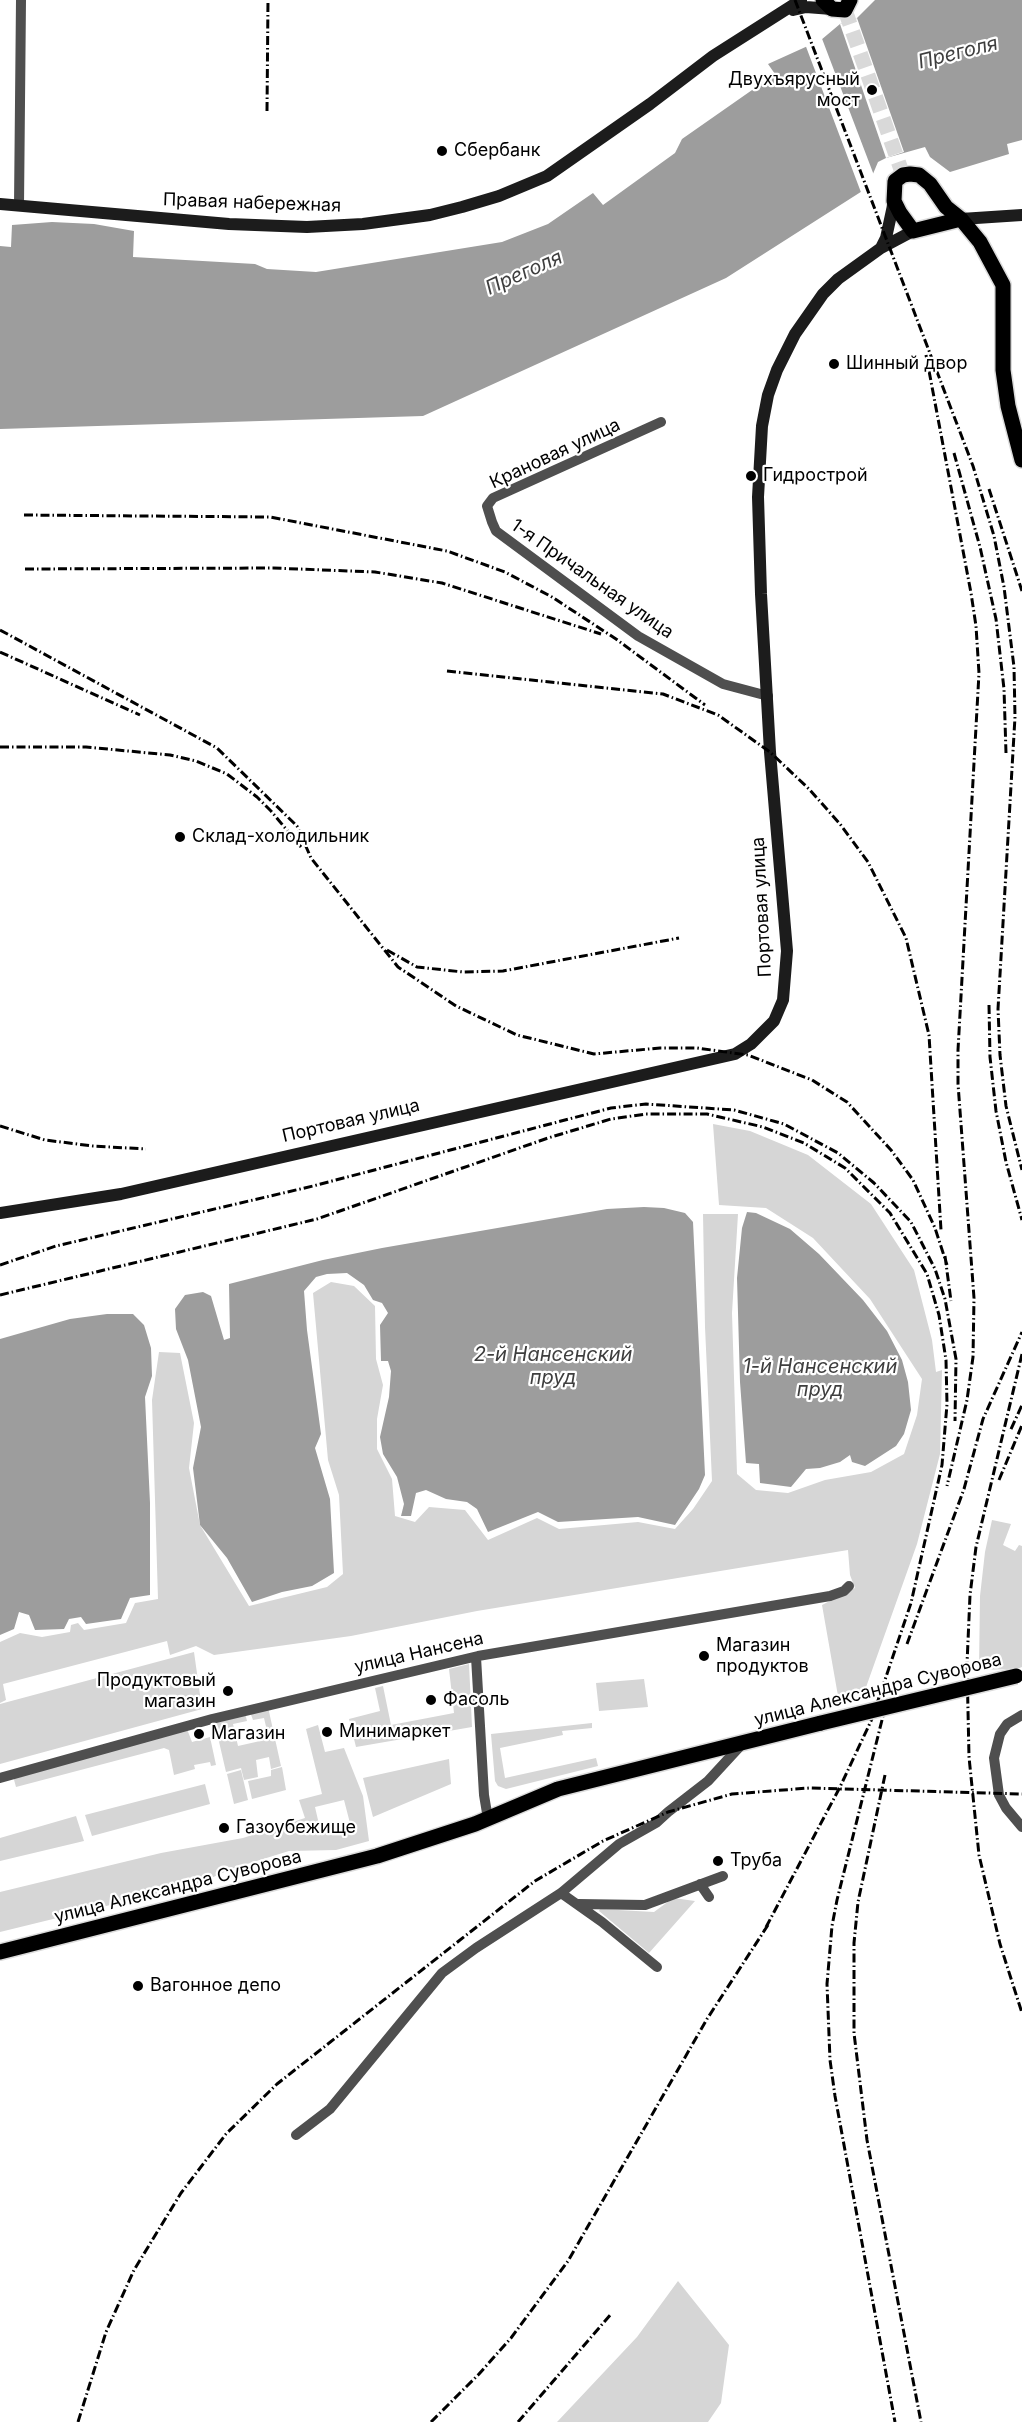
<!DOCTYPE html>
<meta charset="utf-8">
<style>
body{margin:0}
canvas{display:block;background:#fff}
</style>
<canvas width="1022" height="2422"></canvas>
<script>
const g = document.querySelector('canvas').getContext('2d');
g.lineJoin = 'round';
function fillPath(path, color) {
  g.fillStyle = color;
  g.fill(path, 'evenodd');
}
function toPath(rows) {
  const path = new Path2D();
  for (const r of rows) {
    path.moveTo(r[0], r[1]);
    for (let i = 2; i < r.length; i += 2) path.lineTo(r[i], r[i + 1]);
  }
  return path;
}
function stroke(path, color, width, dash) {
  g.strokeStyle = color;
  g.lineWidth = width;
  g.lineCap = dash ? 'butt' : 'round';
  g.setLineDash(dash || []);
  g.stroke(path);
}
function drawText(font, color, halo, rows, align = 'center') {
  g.font = font + ' Inter,sans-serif';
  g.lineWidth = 4.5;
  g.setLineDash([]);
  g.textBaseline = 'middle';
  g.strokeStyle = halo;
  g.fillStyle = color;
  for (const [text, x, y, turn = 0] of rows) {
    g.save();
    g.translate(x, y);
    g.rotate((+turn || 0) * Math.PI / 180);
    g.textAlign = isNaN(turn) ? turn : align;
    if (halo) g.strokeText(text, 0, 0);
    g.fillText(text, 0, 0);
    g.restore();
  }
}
const green = toPath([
 [713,1124,750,1131,808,1155,871,1204,914,1270,932,1340,936,1372,942,1370,940,1454,917,1544,865,1690,838,1696,822,1605,855,1588,850,1575,848,1550,477,1611,351,1636,214,1655,196,1646,170,1655,167,1641,3,1684,6,1700,0,1703,0,1642,20,1633,42,1637,70,1632,71,1625,78,1623,84,1630,126,1623,135,1603,158,1599,152,1400,159,1352,180,1353,194,1423,189,1468,200,1525,249,1606,327,1587,343,1574,339,1495,328,1460,313,1293,331,1282,354,1286,375,1306,376,1359,383,1385,377,1419,377,1449,392,1479,395,1516,415,1522,429,1507,465,1510,488,1540,537,1518,559,1529,638,1522,675,1529,693,1509,712,1481,705,1327,703,1214,738,1214,732,1313,737,1474,756,1490,788,1493,825,1480,871,1472,904,1454,917,1415,922,1379,870,1299,813,1238,766,1208,719,1205],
 [992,1520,1011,1524,1003,1545,1015,1551,1019,1545,1022,1546,1022,1667,1017,1669,979,1670,980,1596,985,1552],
 [194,1652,202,1709,0,1764,0,1704],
 [469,1664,472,1727,356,1747,349,1719,380,1711,375,1688,383,1686,391,1725,454,1713,449,1669],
 [644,1679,648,1707,599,1711,596,1683],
 [268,1707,281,1766,271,1769,269,1757,256,1760,258,1777,244,1780,241,1768,226,1772,214,1720,245,1713,247,1721,233,1724,238,1746,269,1739,264,1718,253,1720,250,1712],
 [592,1723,592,1728,562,1731,563,1735,500,1748,505,1778,596,1758,598,1766,506,1789,498,1786,495,1781,491,1734],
 [318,1725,325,1752,344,1748,363,1796,369,1841,336,1850,289,1851,231,1869,200,1883,0,1932,0,1892,161,1853,243,1838,305,1818,299,1800,322,1794,306,1729],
 [344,1800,351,1827,321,1833,315,1807],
 [187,1729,192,1742,210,1737,216,1765,211,1766,210,1762,194,1765,195,1769,174,1775,169,1750,164,1748,16,1787,13,1776],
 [449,1759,451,1784,373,1817,363,1778],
 [282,1767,286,1790,252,1799,248,1781,271,1776,271,1770],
 [241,1770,248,1800,234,1804,227,1774],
 [205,1784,210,1804,92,1836,85,1815],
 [76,1816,84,1841,0,1861,0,1838],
 [673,1898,695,1901,649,1953,599,1911,600,1909,654,1912],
 [678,2281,729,2345,721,2403,708,2422,557,2422,637,2337]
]);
const water = toPath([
 [875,0,1022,0,1022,140,1007,144,1009,154,950,172,930,157,925,147,886,158,878,162,867,188,726,278,423,416,0,429,0,246,11,247,12,225,52,222,94,224,134,231,133,257,255,264,267,269,316,272,502,242,548,224,593,193,603,205,675,153,682,139,775,74,768,64,821,40,840,24,857,18],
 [644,1207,664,1208,685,1213,693,1222,705,1475,699,1489,675,1525,638,1517,558,1522,538,1512,488,1532,477,1509,467,1502,446,1499,426,1490,416,1493,411,1516,401,1516,404,1504,397,1477,383,1454,380,1437,389,1397,391,1371,388,1361,381,1361,380,1325,388,1313,382,1303,373,1300,364,1285,347,1273,327,1274,316,1277,304,1291,307,1330,321,1434,315,1448,330,1499,334,1573,312,1586,282,1592,252,1602,227,1558,200,1525,193,1468,201,1427,188,1360,176,1329,175,1309,185,1295,203,1292,211,1296,224,1340,230,1338,229,1284,323,1260,382,1248,607,1209],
 [747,1212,756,1213,790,1229,819,1254,863,1300,887,1331,902,1360,908,1382,911,1410,904,1434,896,1446,865,1466,852,1462,850,1455,840,1462,820,1468,806,1469,791,1487,760,1483,759,1464,746,1463,740,1382,737,1278,742,1228],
 [107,1314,133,1314,144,1325,151,1348,152,1376,145,1397,150,1503,150,1595,130,1598,121,1619,86,1624,81,1617,69,1619,64,1629,35,1630,29,1615,19,1612,14,1629,0,1635,0,1339,70,1319]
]);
const pier = toPath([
 [857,18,904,152,886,158,840,24],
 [821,36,875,178,870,189,862,195,805,44]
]);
const primaryTunnel = toPath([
 [845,10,903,175]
]);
const minor = toPath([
 [19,205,21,0],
 [661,422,493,498,487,506,492,522,496,531,638,636,723,684,768,696],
 [476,1657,484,1795,488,1819],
 [1022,1715,1007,1724,1000,1734,994,1758,999,1795,1006,1808,1022,1827],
 [0,1778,212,1719,478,1656,830,1596,844,1591,849,1586],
 [700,1884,709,1897],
 [561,1893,602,1922,657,1967],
 [578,1904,645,1905,723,1876],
 [296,2135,330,2109,442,1973,476,1948,561,1893,619,1844,656,1823,668,1812,708,1781,743,1743]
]);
const secondary = toPath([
 [793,10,806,7,832,9],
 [0,204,229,224,307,227,363,224,430,215,462,207,499,196,547,176,650,104,713,56,801,0],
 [961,219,1022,215],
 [881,248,886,238,894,201],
 [0,1213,121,1194,735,1054,751,1044,774,1021,783,1000,787,951,770,752,761,594,758,497,762,426,768,395,777,370,795,334,823,294,838,279,881,248,913,231]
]);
const primary = toPath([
 [823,0,832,9,845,10,850,0],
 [961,219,913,231,900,213,894,201,895,181,903,175,910,174,919,175,930,184,946,207,961,219,980,242,1003,285,1003,370,1008,406,1022,460],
 [0,1952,377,1856,475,1824,558,1789,821,1723]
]);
const rail = toPath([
 [795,0,973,466,994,536,1004,587,1014,667,1015,717,998,1009,1000,1055,1006,1106,1022,1170],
 [267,111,268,0],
 [926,355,971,593,976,626,979,673,958,1050,958,1084,974,1298,973,1357,967,1400,947,1486],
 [954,453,980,547,996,619,1004,689,1006,753],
 [989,489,1022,591],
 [24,515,270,517,447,551,505,572,552,597,616,639,705,705],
 [25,569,273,568,375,572,442,583,601,634],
 [0,630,217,748,297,826,311,858,398,967,456,1006,517,1035,594,1054,660,1048,697,1048,748,1055,812,1080,847,1102,891,1150,913,1180,935,1228,947,1265],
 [0,652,140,715],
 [447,671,663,694,718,715,770,752,809,789,840,824,868,862,906,938,929,1035,941,1230],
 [0,747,86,747,170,755,196,761,227,774,257,797,271,811,301,847],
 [387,950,417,967,463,972,503,971,679,938],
 [989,1005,990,1057,996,1111,1006,1162,1022,1220],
 [0,1126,45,1140,93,1146,146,1149],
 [945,1256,951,1301],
 [0,1265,56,1246,313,1186,611,1108,646,1104,734,1110,784,1124,838,1153,874,1183,911,1222,935,1269,945,1299,956,1359,955,1421],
 [0,1295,317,1219,548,1138,611,1119,646,1114,707,1114,763,1127,804,1143,845,1168,890,1213,927,1274,939,1315,946,1360,947,1404,942,1465,911,1603,871,1721,840,1787,764,1931],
 [1022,1354,976,1547,970,1595,967,1664,969,1757,979,1855,1000,1944,1022,2013],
 [1011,1429,1022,1405],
 [999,1480,1022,1425],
 [907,1644,964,1489,983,1419,1022,1332],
 [886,1704,837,1900,832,1926,827,1984,830,2060,835,2096,895,2422],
 [885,1775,858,1902,854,1943,854,2033,867,2140,921,2422],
 [78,2422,106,2332,134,2270,181,2193,226,2134,277,2084,535,1881,603,1841,668,1812,732,1794,809,1788,1022,1794],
 [431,2422,479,2374,511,2338,568,2261,707,2019,768,1925],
 [518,2422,611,2314]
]);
const primaryBridge = toPath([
 [821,1723,1016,1676]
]);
const markers = [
 [872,90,6,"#000"],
 [442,151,6,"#000"],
 [834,364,6,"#000"],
 [751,476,6,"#000"],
 [180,837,6,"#000"],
 [704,1656,6,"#000"],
 [228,1691,6,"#000"],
 [431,1700,6,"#000"],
 [327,1732,6,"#000"],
 [199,1734,6,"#000"],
 [224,1828,6,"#000"],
 [718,1861,6,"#000"],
 [138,1986,6,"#000"]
];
const poiNames = [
 ["Двухъярусный",860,80,"right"],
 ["мост",860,101,"right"],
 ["Сбербанк",454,151],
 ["Шинный двор",846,364],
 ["Гидрострой",763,476],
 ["Склад-холодильник",192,837],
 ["Магазин",716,1646],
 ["продуктов",716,1667],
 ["Продуктовый",216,1681,"right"],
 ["магазин",216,1702,"right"],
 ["Фасоль",443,1700],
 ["Минимаркет",339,1732],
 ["Магазин",211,1734],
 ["Газоубежище",236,1828],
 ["Труба",730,1861],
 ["Вагонное депо",150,1986]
];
const streetNames = [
 ["Правая набережная",252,203,2],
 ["Крановая улица",555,454,-25],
 ["1-я Причальная улица",592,579,35],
 ["Портовая улица",762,907,-93],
 ["Портовая улица",351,1121,-13],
 ["улица Нансена",419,1653,-13],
 ["улица Александра Суворова",878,1690,-14],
 ["улица Александра Суворова",178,1887,-14]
];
const waterNames = [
 ["Преголя",958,53,-14],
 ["Преголя",524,273,-24],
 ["2-й Нансенский",553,1355],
 ["пруд",553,1378],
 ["1-й Нансенский",820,1367],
 ["пруд",820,1390]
];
fillPath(green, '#d6d6d6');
fillPath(water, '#9d9d9d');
fillPath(pier, '#fff');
stroke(primaryTunnel, '#d9d9d9', 15, [15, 8]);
stroke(primary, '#dbdbdb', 18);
stroke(minor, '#4f4f4f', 10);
stroke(secondary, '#1c1c1c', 12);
stroke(primary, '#000', 15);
stroke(rail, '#000', 3, [9, 3, 1.5, 3]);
stroke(primaryBridge, '#dbdbdb', 18, []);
stroke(primaryBridge, '#000', 15);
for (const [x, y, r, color] of markers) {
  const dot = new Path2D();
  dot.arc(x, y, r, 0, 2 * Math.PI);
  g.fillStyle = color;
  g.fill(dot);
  stroke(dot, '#fff', 2);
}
drawText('18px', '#000', '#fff', poiNames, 'left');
drawText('18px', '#000', '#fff', streetNames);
drawText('italic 20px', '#3e3e3e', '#fff', waterNames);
</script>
